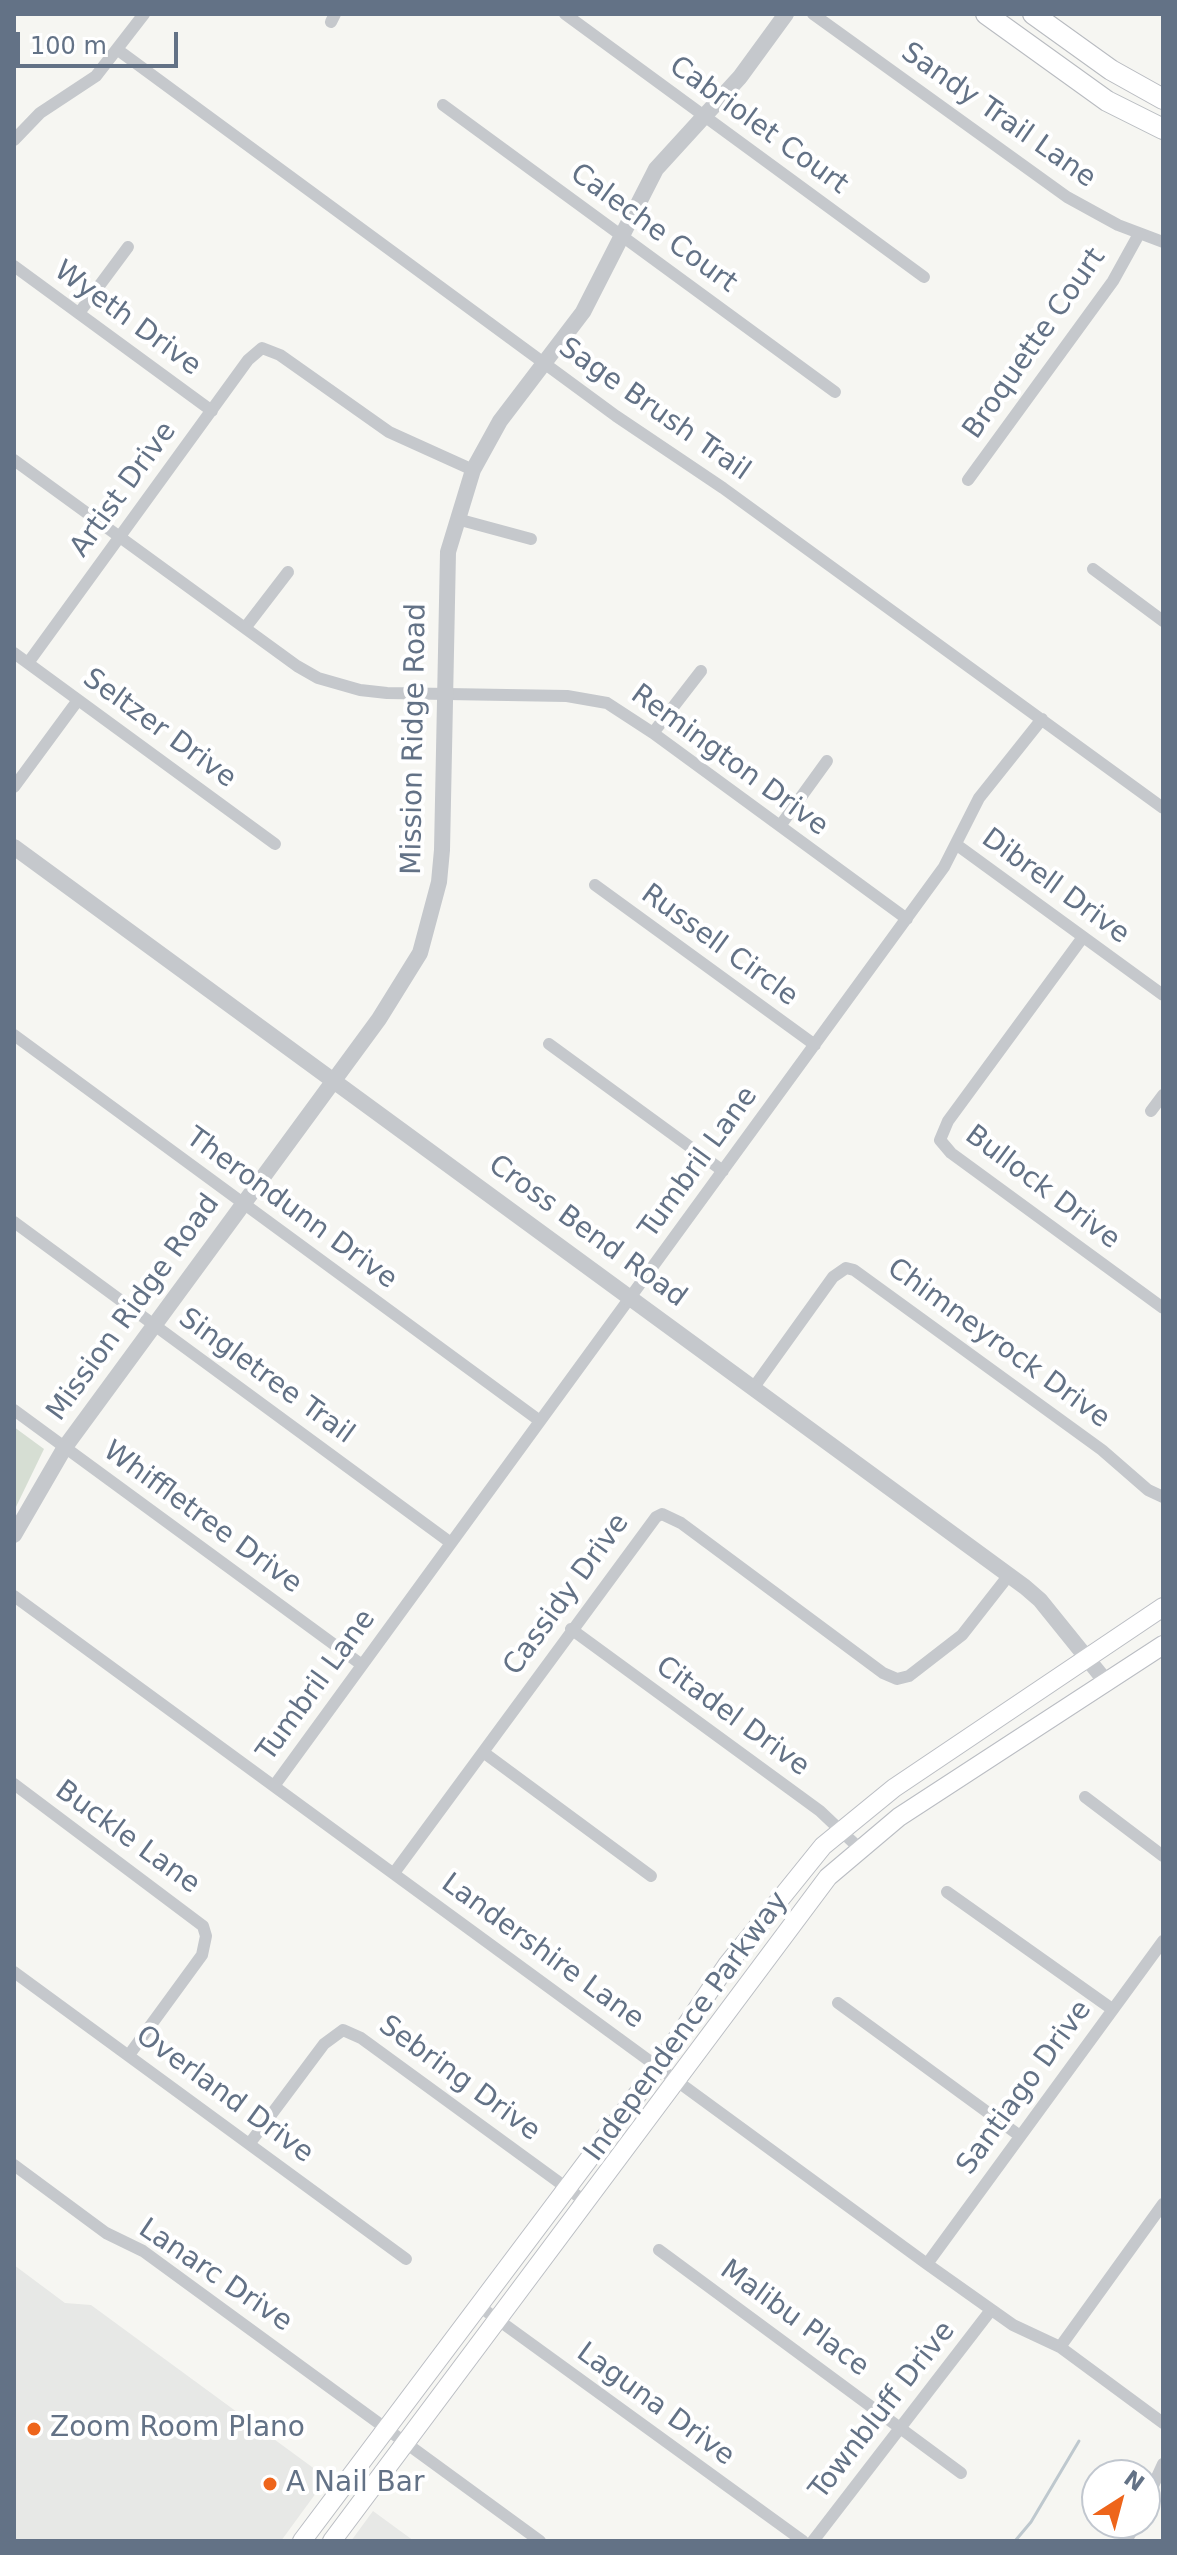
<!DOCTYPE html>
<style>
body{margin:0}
#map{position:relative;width:1177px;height:2555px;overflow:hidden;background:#f6f6f2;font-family:"DejaVu Sans",sans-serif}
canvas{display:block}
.frame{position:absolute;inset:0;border:16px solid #637286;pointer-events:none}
.north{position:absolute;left:1081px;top:2459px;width:80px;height:80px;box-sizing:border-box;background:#fff;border:2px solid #c1c7cf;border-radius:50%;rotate:36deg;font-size:22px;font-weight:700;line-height:32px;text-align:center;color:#637286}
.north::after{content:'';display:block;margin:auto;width:28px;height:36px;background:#ee651b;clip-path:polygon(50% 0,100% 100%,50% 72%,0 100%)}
.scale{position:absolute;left:16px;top:32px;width:162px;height:36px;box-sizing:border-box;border:4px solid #637286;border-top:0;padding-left:10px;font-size:24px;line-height:28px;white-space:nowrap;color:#637286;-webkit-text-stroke:6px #fff;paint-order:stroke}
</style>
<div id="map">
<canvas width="1177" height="2555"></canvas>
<div class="frame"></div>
<div class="north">N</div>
<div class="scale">100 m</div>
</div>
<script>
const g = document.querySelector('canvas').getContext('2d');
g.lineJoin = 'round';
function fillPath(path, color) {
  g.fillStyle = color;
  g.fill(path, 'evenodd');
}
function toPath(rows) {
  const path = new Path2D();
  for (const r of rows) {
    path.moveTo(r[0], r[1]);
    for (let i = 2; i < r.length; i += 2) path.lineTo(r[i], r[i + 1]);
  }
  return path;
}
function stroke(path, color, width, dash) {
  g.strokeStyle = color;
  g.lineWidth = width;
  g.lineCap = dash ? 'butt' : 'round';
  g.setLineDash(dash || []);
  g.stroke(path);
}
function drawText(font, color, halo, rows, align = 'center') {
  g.font = font + ' "DejaVu Sans",sans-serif';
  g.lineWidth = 8;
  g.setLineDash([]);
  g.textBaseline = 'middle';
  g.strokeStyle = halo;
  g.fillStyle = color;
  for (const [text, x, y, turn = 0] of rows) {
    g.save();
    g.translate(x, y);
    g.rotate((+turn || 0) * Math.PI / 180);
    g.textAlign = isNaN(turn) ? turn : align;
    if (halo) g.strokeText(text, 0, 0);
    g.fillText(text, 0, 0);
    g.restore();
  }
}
const built = toPath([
 [14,2265,65,2303,91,2305,327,2478,281,2541,14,2541],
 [373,2511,414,2541,351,2541]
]);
const green = toPath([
 [14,1427,44,1449,14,1511]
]);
const stream = toPath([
 [1015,2541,1031,2522,1079,2441]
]);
const minor = toPath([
 [565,14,924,277],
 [813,14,1067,197,1118,225,1163,242],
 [331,22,335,14],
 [118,50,616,416,723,488,1163,808],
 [443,105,835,392],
 [14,140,40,113,96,76,144,14],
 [14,266,212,411],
 [79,313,128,247],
 [14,460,297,666,318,678,360,690,387,693,567,696,607,703,653,733,907,919],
 [968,480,1113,281,1139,234],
 [457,519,531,539],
 [1093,569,1163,621],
 [245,628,288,572],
 [14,653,275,844],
 [28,663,248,360,262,348,280,355,389,432,473,470],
 [653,733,701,671],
 [14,787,78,700],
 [780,826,827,761],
 [957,845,1163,995],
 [595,885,815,1045],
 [1083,937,948,1121,940,1140,951,1153,1163,1308],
 [14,1035,540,1421],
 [549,1044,723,1171],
 [1151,1111,1163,1095],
 [14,1222,451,1543],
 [754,1387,833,1277,846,1268,854,1270,1102,1450,1148,1490,1163,1497],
 [14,1410,362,1665],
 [14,1596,927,2264,1013,2325,1060,2347,1163,2423],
 [571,1629,820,1811,859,1848],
 [483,1752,651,1876],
 [14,1784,203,1926,206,1936,202,1955,129,2055],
 [274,1786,944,867,979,798,1042,719],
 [1085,1797,1163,1856],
 [394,1873,656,1517,662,1514,681,1523,883,1673,897,1679,909,1676,962,1635,1009,1575],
 [947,1892,1112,2009],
 [14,1972,406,2259],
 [838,2003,1020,2136],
 [250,2143,324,2044,343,2030,361,2038,586,2202],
 [14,2165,106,2233,143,2251,540,2541],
 [659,2250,961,2473],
 [927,2264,1163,1941],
 [479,2306,803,2541],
 [1060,2347,1163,2204],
 [1145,2503,1163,2464],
 [813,2541,991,2310],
 [1126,2541,1136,2523]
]);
const tertiary = toPath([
 [14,847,1025,1587,1040,1600,1107,1683],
 [14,1535,65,1447,379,1019,420,953,439,882,442,850,448,552,473,470,500,421,583,312,656,169,740,77,786,14]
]);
const secondary = toPath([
 [302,2541,658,2067,727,1965,823,1846,894,1788,1163,1607],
 [332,2541,828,1877,899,1817,1163,1645]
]);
const primary = toPath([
 [986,14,1107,101,1163,129],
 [1033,14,1111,70,1163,99]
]);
const markers = [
 [34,2429,8,"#ee651b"],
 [270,2484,8,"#ee651b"]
];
const streetNames = [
 ["Sandy Trail Lane",998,116,35],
 ["Cabriolet Court",758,126,36],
 ["Caleche Court",653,229,36],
 ["Wyeth Drive",127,319,36],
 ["Broquette Court",1035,344,-55],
 ["Sage Brush Trail",654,410,35],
 ["Artist Drive",124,490,-54],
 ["Seltzer Drive",159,729,36],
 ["Mission Ridge Road",415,739,-89],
 ["Remington Drive",729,761,36],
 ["Dibrell Drive",1055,887,36],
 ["Russell Circle",719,946,36],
 ["Tumbril Lane",699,1163,-54],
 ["Bullock Drive",1042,1188,37],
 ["Therondunn Drive",291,1209,36],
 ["Cross Bend Road",587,1232,36],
 ["Mission Ridge Road",134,1308,-54],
 ["Chimneyrock Drive",998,1344,36],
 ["Singletree Trail",266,1377,36],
 ["Whiffletree Drive",202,1518,36],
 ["Cassidy Drive",567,1595,-54],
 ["Tumbril Lane",317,1686,-54],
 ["Citadel Drive",732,1717,36],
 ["Buckle Lane",127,1838,36],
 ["Landershire Lane",542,1952,36],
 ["Independence Parkway",687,2027,-54],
 ["Sebring Drive",459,2079,36],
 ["Santiago Drive",1025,2088,-54],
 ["Overland Drive",224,2095,36],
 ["Lanarc Drive",215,2276,34],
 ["Malibu Place",794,2319,36],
 ["Laguna Drive",655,2405,36],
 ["Townbluff Drive",883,2411,-52]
];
const poiNames = [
 ["Zoom Room Plano",50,2429],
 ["A Nail Bar",286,2484]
];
fillPath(built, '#e7e8e6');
fillPath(green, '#d6ded3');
stroke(stream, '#bec8ce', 3);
stroke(secondary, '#babdc3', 20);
stroke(primary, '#b8bbc0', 22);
stroke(minor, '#c5c8cc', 12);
stroke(tertiary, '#c5c8cc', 16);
stroke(secondary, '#fff', 18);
stroke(primary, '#fff', 20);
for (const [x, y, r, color] of markers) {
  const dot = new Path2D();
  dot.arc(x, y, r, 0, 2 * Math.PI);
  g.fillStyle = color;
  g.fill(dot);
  stroke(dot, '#fff', 3);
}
drawText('28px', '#637286', '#fff', streetNames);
drawText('28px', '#637286', '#fff', poiNames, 'left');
</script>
